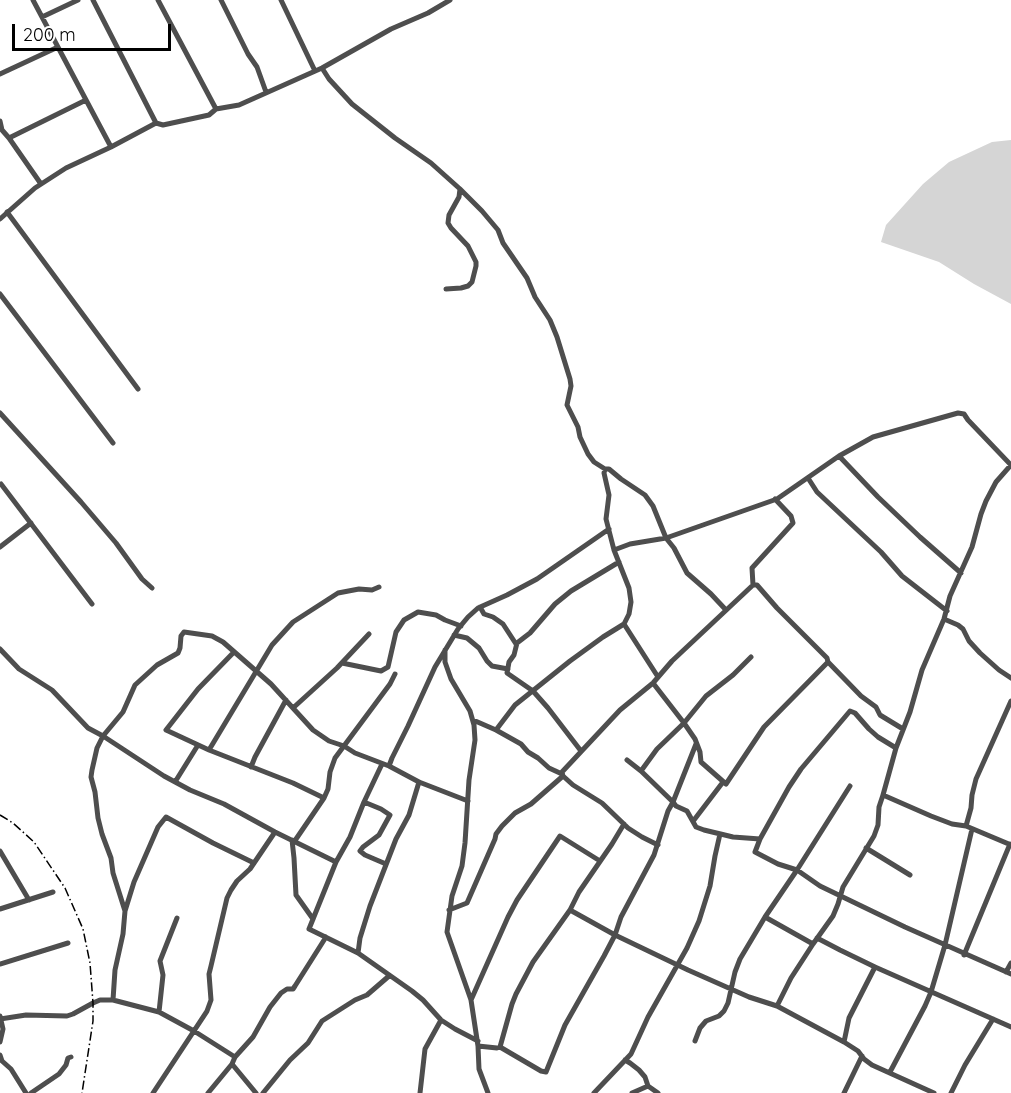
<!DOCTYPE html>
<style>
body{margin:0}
#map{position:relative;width:1011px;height:1093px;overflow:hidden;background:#fff;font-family:Quicksand,sans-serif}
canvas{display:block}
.scale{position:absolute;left:12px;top:24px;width:159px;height:27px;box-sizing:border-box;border:3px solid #000;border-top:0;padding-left:8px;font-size:18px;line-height:21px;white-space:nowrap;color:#000;-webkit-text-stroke:4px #fff;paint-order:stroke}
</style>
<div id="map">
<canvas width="1011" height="1093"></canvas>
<div class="scale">200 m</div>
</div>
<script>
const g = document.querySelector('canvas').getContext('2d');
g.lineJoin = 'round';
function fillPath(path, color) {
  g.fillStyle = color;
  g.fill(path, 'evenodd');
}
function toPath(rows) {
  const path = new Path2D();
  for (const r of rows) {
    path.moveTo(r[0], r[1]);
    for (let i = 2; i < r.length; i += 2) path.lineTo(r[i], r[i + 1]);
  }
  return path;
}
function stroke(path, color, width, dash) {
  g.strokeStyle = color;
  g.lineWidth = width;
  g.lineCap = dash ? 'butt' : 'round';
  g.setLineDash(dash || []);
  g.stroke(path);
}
const green = toPath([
 [1011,140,1011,304,974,284,939,262,881,242,886,225,923,184,949,162,992,142]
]);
const minor = toPath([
 [33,0,111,147],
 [93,0,156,123],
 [158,0,216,109],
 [221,0,248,54,257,67,266,92],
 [281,0,315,71],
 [42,17,78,0],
 [322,68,329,79,352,104,395,138,431,163,460,189,459,197,449,215,448,223,451,228,468,246,476,262,476,266,472,282,468,286,461,288,446,289],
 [0,74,58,47],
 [0,121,2,130,9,138,41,184],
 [9,138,86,100],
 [460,189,482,211,498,230,503,243,527,278,535,297,550,320,557,337,570,379,571,386,567,405,578,427,580,437,588,454,594,462,605,469,609,469,621,479,645,495,653,506,666,538,674,548,687,573,711,594,726,610],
 [7,212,138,389],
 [0,219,35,188,66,168,111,147,156,123,163,125,209,115,216,109,239,105,322,68,391,29,428,13,450,0],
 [0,294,113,443],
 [0,413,81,502,116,543,142,579,152,588],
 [839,456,878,497,920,537,961,573],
 [605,469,604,473,609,495,606,519,614,550,629,588,631,602,629,614,624,624,658,677],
 [808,478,817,492,881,552,902,576,947,611],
 [1,484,92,604],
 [0,547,31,523],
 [614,550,630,544,666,538,777,499,839,456,873,437,958,413,964,414,968,420,1011,465],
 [753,585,752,568,793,523,791,516,775,499],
 [480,607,484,614,493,617,503,624,516,644],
 [944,619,958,625,963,629,969,641,980,653,999,670,1011,678],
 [454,635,467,638,479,648,487,661,492,666,508,669],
 [0,649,19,669,52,690,88,728,103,736,164,776,190,790,224,804,275,832,336,862],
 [445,650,445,662,451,679,470,711,474,725,475,740,469,780,465,843,462,866,452,896,447,932,471,1000,478,1046],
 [234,652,198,689,166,730,209,750,272,645,293,622,338,593,359,589,372,590,379,587],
 [751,657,733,675,706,696,684,723,695,739,700,752,701,762,726,784,764,727,828,662],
 [342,663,381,671,388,667,396,632,404,620,418,612,436,615,445,620,461,626],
 [293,708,337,668,369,634],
 [473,720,496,730,515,705,570,661,603,637,624,624],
 [496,730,521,744,528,752,538,758,549,768,562,774],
 [896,748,878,737,869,729,855,713,850,711,801,769,789,787,760,839,755,852,778,864,797,870,820,886,905,927,1011,974],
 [209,750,293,783,324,798],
 [581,751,548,708,533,691,507,673,509,662,514,655,517,643,530,633,555,604,571,591,619,562],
 [627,760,641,771,673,802,676,806,687,811,696,827,704,830,733,837,760,839],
 [382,764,364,802,350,837,336,862,309,929,358,953,412,991,423,1000,441,1020,455,1029,478,1041],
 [389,766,392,758,408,726,435,667,458,629,468,617,478,608,507,595,537,579,609,529],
 [251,767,255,757,286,700],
 [641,771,657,749,684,723,653,683],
 [175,782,198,745],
 [883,795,896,748,910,712,922,670,944,619,950,596,972,547,981,514,986,501,996,482,1011,465],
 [364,802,381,809,390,815,379,835,363,847,360,851,365,855,386,864],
 [694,820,723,782],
 [966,826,971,808,972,795,976,779,1011,701],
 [292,840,294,858,296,895,313,919],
 [294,842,324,798,328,789,330,772,335,758,390,684,395,674],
 [658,845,642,837,628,828,602,803,573,785,563,776,562,772,620,710,653,683,672,661,753,585,757,585,777,608,827,658,828,662,861,696,876,707,880,715,903,729],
 [866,848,910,875],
 [0,851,29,900],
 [0,909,53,892],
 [449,910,467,903,495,839,496,834,502,826,515,813,531,804,563,776],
 [570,910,579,892,612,844,624,824],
 [125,911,113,873,111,858,102,834,98,818,95,792,91,777,92,770,97,748,103,736,123,712,135,685,157,665,178,653,180,648,181,636,184,632,212,636,223,642,271,684,313,730,329,741,344,746,355,753,389,766,419,782,468,801],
 [765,917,813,944],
 [177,918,160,961,163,975,159,1012,194,1031,235,1057,232,1064],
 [817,938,840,950,875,967,1011,1027],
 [358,953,360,938,370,906,396,839,409,815,419,782],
 [964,955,1010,844],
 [0,964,68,943],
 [1006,972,1011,963],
 [471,1000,508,917,517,900,560,836,600,861],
 [777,1006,791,978,813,944,833,916,838,904,843,887,874,836,878,825,879,807,883,795,931,816,952,824,966,826,1011,845],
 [159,1012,113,1000,115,970,123,934,125,911,134,882,158,827,166,817,213,843,254,863],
 [0,1016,3,1029,0,1042],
 [0,1019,26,1015,67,1016,73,1014,93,1003,100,1000,113,1000],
 [695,1041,700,1028,706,1021,719,1016,724,1011,728,1003,735,972,740,959,765,917,797,870,850,786],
 [844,1042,849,1018,875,967],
 [500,1047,541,1071,546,1072,565,1025,604,956,615,935,621,917,654,855,668,811,673,802,696,744],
 [0,1055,2,1061,11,1069,26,1093],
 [235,1057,253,1037,270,1007,281,993,287,989,293,989,295,986,326,937],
 [625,1060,630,1063,639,1070,645,1077,648,1086,658,1093],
 [890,1072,925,1006,931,992,945,945,972,829],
 [31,1093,59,1074,66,1065,68,1058,71,1057],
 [153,1093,207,1011,211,1000,209,974,211,966,227,898,231,890,237,881,250,869,275,832],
 [208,1093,232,1064,256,1093],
 [263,1093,290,1060,308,1043,322,1021,355,1000,367,995,389,976],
 [420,1093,425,1049,441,1020],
 [488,1093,479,1069,478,1046,497,1048,500,1047,512,1004,516,994,533,962,570,910,615,935,688,970,749,997,777,1006,844,1042,858,1051,864,1059,872,1065,934,1093],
 [594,1093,631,1054,648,1017,687,948,699,921,710,886,715,856,720,834],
 [632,1093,648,1086],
 [844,1093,862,1056],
 [951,1093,965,1065,993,1019]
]);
const rail = toPath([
 [0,815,13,823,34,842,65,888,83,929,90,963,93,1003,93,1021,82,1093]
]);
fillPath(green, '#d5d5d5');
stroke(minor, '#4e4e4e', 5);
stroke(rail, '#000', 1.5, [9, 3, 1.5, 3]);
</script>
